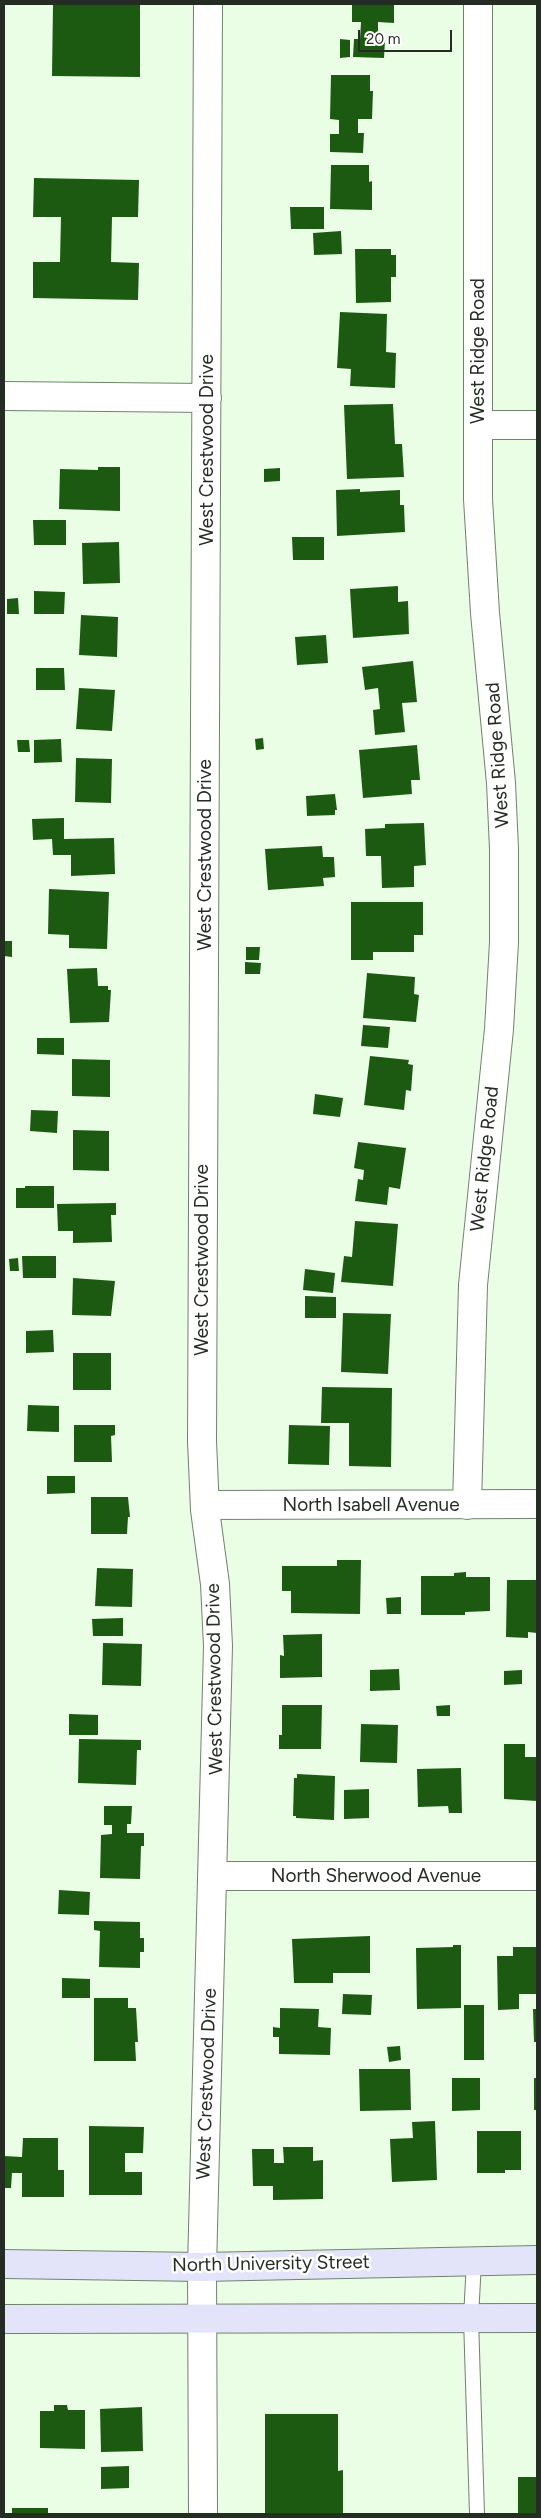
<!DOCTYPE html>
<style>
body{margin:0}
#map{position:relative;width:541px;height:2518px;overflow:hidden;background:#eafee6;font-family:Figtree,sans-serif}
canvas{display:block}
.frame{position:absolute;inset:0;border:5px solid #252c23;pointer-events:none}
.scale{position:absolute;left:358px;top:30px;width:94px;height:22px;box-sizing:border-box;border:2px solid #252c23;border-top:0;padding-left:6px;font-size:15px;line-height:18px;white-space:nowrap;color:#252c23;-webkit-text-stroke:4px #fff;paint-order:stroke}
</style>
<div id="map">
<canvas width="541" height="2518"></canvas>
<div class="frame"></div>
<div class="scale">20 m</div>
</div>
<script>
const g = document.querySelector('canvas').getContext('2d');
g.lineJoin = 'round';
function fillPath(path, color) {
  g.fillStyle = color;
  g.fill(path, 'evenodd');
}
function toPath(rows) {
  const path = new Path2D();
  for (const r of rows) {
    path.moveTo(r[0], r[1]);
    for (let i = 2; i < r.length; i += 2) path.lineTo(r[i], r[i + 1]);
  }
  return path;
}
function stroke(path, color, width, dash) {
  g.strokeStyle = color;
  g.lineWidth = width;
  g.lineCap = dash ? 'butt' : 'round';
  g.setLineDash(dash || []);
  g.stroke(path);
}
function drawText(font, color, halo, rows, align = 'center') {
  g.font = font + ' Figtree,sans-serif';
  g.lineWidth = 5;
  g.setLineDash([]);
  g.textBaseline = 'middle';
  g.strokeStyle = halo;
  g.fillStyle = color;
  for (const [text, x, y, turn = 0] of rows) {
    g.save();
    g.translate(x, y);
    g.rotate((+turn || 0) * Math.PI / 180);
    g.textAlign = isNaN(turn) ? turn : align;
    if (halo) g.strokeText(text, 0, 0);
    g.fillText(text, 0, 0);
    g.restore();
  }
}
const building = toPath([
 [53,4,140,4,140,77,52,76],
 [352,4,394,4,394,23,378,22,378,40,385,40,384,58,353,57,354,39,360,39,361,22,352,22],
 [340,39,350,40,350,57,340,58],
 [331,75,370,75,370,91,373,91,372,119,358,119,358,133,364,133,363,153,330,152,330,134,339,134,339,120,330,119],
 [331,165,369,165,369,182,372,181,372,210,330,209],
 [34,178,139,180,138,217,112,217,111,262,139,263,138,300,33,298,33,262,60,262,61,217,33,217],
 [290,207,324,207,324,229,291,229],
 [341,231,342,254,314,255,313,233],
 [355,249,391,249,391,255,396,255,396,277,391,277,391,302,356,303],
 [340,312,387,314,386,352,396,353,395,388,350,386,351,369,337,368],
 [393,404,395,444,402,444,404,477,347,479,344,405],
 [98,467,120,467,120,511,59,509,60,469,98,470],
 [280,468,280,481,264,482,264,469],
 [360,489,360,492,400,490,400,505,404,505,405,532,337,536,336,490],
 [33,520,66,520,66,545,34,545],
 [292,537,324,537,324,560,293,560],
 [119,542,120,583,83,584,82,543],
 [398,586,398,602,408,601,409,634,353,638,350,589],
 [34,591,65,592,64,614,34,614],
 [18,598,19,614,7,614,7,599],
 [81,615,118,617,117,657,79,655],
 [326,635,328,663,297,665,295,637],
 [413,661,417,702,402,703,405,732,375,735,373,710,380,709,378,688,365,690,362,667],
 [36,668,64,668,65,690,36,690],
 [79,688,115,690,112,731,76,729],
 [263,738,264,749,256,750,255,739],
 [61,739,62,762,34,763,34,740],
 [17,740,29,740,30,752,18,752],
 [417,745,420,780,411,780,412,794,363,798,359,750],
 [76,758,112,759,111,803,75,802],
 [335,794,337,810,335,810,335,815,307,816,306,796],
 [64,818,64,839,114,838,115,874,71,876,71,855,53,855,52,839,33,840,32,819],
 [424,823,426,865,414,866,414,887,382,888,381,856,366,856,365,829,385,828,385,824],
 [322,846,323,857,334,857,335,877,323,878,324,886,268,890,265,849],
 [49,889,109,892,107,949,69,948,69,935,48,934],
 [351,902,423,902,423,935,414,935,414,952,373,952,373,960,351,960],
 [4,941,12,941,12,957,4,956],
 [246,947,260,947,259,960,246,960],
 [245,962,261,963,260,974,245,974],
 [97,968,98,986,108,986,108,990,111,990,109,1022,70,1023,67,969],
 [367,973,415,977,414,994,419,995,416,1022,363,1018],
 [363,1025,390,1027,388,1048,361,1046],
 [37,1038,64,1038,64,1055,37,1054],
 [370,1056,409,1060,408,1064,413,1065,411,1091,406,1090,404,1110,364,1105],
 [72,1059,110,1060,110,1097,72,1096],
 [315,1094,343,1098,340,1117,313,1114],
 [31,1110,58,1111,57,1133,30,1131],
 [73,1130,109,1131,109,1171,73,1170],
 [358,1142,406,1148,400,1189,389,1187,387,1205,355,1201,358,1179,363,1180,364,1170,354,1168],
 [25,1186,54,1186,54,1208,16,1208,16,1188,25,1188],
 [116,1203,116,1215,111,1215,112,1242,73,1243,73,1231,58,1231,57,1204],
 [355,1221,398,1224,393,1286,341,1282,344,1256,352,1257],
 [22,1256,56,1256,56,1278,23,1278],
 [18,1258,19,1271,10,1271,9,1259],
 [305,1269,335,1273,333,1293,303,1290],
 [73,1278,115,1281,111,1316,72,1315],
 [305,1296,336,1297,336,1318,305,1318],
 [343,1313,391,1314,388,1374,341,1372],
 [53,1330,54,1352,26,1353,26,1331],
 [73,1353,111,1353,111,1390,73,1390],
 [322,1387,392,1388,391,1467,349,1466,349,1423,321,1423],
 [28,1405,59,1406,59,1432,27,1431],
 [74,1425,115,1425,115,1435,111,1436,112,1462,74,1462],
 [289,1425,330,1426,329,1465,288,1464],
 [47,1476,75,1476,75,1493,47,1494],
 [91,1497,128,1497,130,1517,128,1517,127,1534,91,1534],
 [337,1560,361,1560,360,1614,291,1613,291,1591,282,1591,282,1566,337,1566],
 [97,1568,133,1569,132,1607,95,1606],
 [466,1572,466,1577,490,1577,490,1611,465,1612,465,1615,421,1615,421,1576,454,1576,454,1573],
 [507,1580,537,1580,537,1633,528,1632,528,1638,506,1637],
 [401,1597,401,1614,387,1614,386,1598],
 [123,1618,123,1636,93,1636,92,1619],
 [322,1634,322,1677,280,1678,280,1655,284,1656,283,1635],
 [103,1643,142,1644,141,1686,102,1685],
 [399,1669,400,1690,370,1691,370,1670],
 [522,1670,522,1684,504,1685,504,1671],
 [282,1705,322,1705,321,1749,279,1749,279,1735,282,1735],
 [450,1705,450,1716,437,1716,436,1706],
 [69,1714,98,1715,98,1735,69,1735],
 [361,1724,398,1725,397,1763,360,1762],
 [79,1739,141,1740,141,1750,137,1750,136,1785,78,1783],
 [504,1744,525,1744,525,1757,537,1757,537,1801,504,1799],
 [461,1768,462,1813,449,1813,448,1806,418,1807,417,1769],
 [297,1774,335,1776,334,1820,296,1818,296,1816,293,1816,294,1778,297,1778],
 [369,1789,369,1818,344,1819,344,1790],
 [104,1806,132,1806,131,1824,127,1824,127,1833,144,1833,144,1846,141,1846,140,1879,100,1878,101,1835,112,1834,112,1825,104,1825],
 [59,1890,90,1892,89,1915,58,1914],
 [94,1921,140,1922,140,1938,144,1938,144,1952,140,1952,140,1968,99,1967,100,1931,94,1930],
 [370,1936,370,1973,333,1973,333,1983,294,1983,292,1939],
 [453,1945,461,1945,461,2008,417,2009,416,1948,453,1947],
 [513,1947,537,1947,537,1994,519,1994,519,2009,498,2010,497,1956,513,1956],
 [62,1978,90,1979,90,1998,62,1998],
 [343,1994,372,1995,371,2015,342,2014],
 [94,1998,128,1998,128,2008,136,2008,138,2042,135,2042,136,2061,94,2061],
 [464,2005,484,2005,484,2060,464,2060],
 [280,2008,319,2009,318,2027,331,2028,330,2055,279,2054,279,2037,273,2037,273,2027,280,2028],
 [533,2009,537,2009,537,2042,534,2042],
 [400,2046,401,2060,389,2062,387,2047],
 [359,2069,410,2069,411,2110,360,2111],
 [452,2078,480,2078,480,2110,452,2111],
 [534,2078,537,2078,537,2110,534,2110],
 [435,2121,437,2180,392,2182,390,2139,413,2138,412,2122],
 [89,2126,144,2127,143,2153,125,2153,125,2172,142,2172,142,2195,89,2195],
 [477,2131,521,2131,521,2170,505,2170,505,2173,477,2173],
 [23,2138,58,2138,58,2170,64,2170,64,2197,22,2197,22,2173,12,2173,11,2188,4,2188,4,2156,22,2157],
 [283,2147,313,2147,313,2161,323,2160,323,2199,273,2200,273,2186,253,2186,252,2149,274,2149,274,2163,284,2163],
 [54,2405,67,2405,68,2410,85,2410,85,2449,40,2448,40,2411,54,2411],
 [142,2407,143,2451,101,2452,100,2409],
 [265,2414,338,2414,338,2471,343,2470,343,2514,265,2514],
 [129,2466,129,2488,101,2489,101,2467],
 [518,2477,537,2477,537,2514,518,2514],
 [12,2508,48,2508,48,2514,12,2514]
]);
const service = toPath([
 [474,2261,471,2318,477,2514]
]);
const minor = toPath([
 [4,396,207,398],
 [478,425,537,425],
 [205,1505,537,1504],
 [467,1505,473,1285,499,1029,504,942,504,849,501,783,485,613,478,499,478,4],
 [214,1876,537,1876],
 [203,2514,202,2267,218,1646,215,1584,205,1510,202,1441,208,4]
]);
const secondary = toPath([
 [4,2264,202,2267,537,2260],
 [4,2319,537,2318]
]);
const streetNames = [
 ["West Ridge Road",478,351,-90],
 ["West Crestwood Drive",207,450,-90],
 ["West Ridge Road",498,755,-94],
 ["West Crestwood Drive",205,855,-90],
 ["West Ridge Road",485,1159,-84],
 ["West Crestwood Drive",202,1260,-90],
 ["North Isabell Avenue",371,1505],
 ["West Crestwood Drive",215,1679,-91],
 ["North Sherwood Avenue",376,1876],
 ["West Crestwood Drive",207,2084,-88],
 ["North University Street",271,2264,-1]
];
fillPath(building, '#1c5a12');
stroke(service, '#70836d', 16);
stroke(minor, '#70836d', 30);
stroke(secondary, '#70836d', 30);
stroke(service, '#fff', 14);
stroke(minor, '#fff', 28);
stroke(secondary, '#e3e4f9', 28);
drawText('19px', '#252c23', '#fff', streetNames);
</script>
